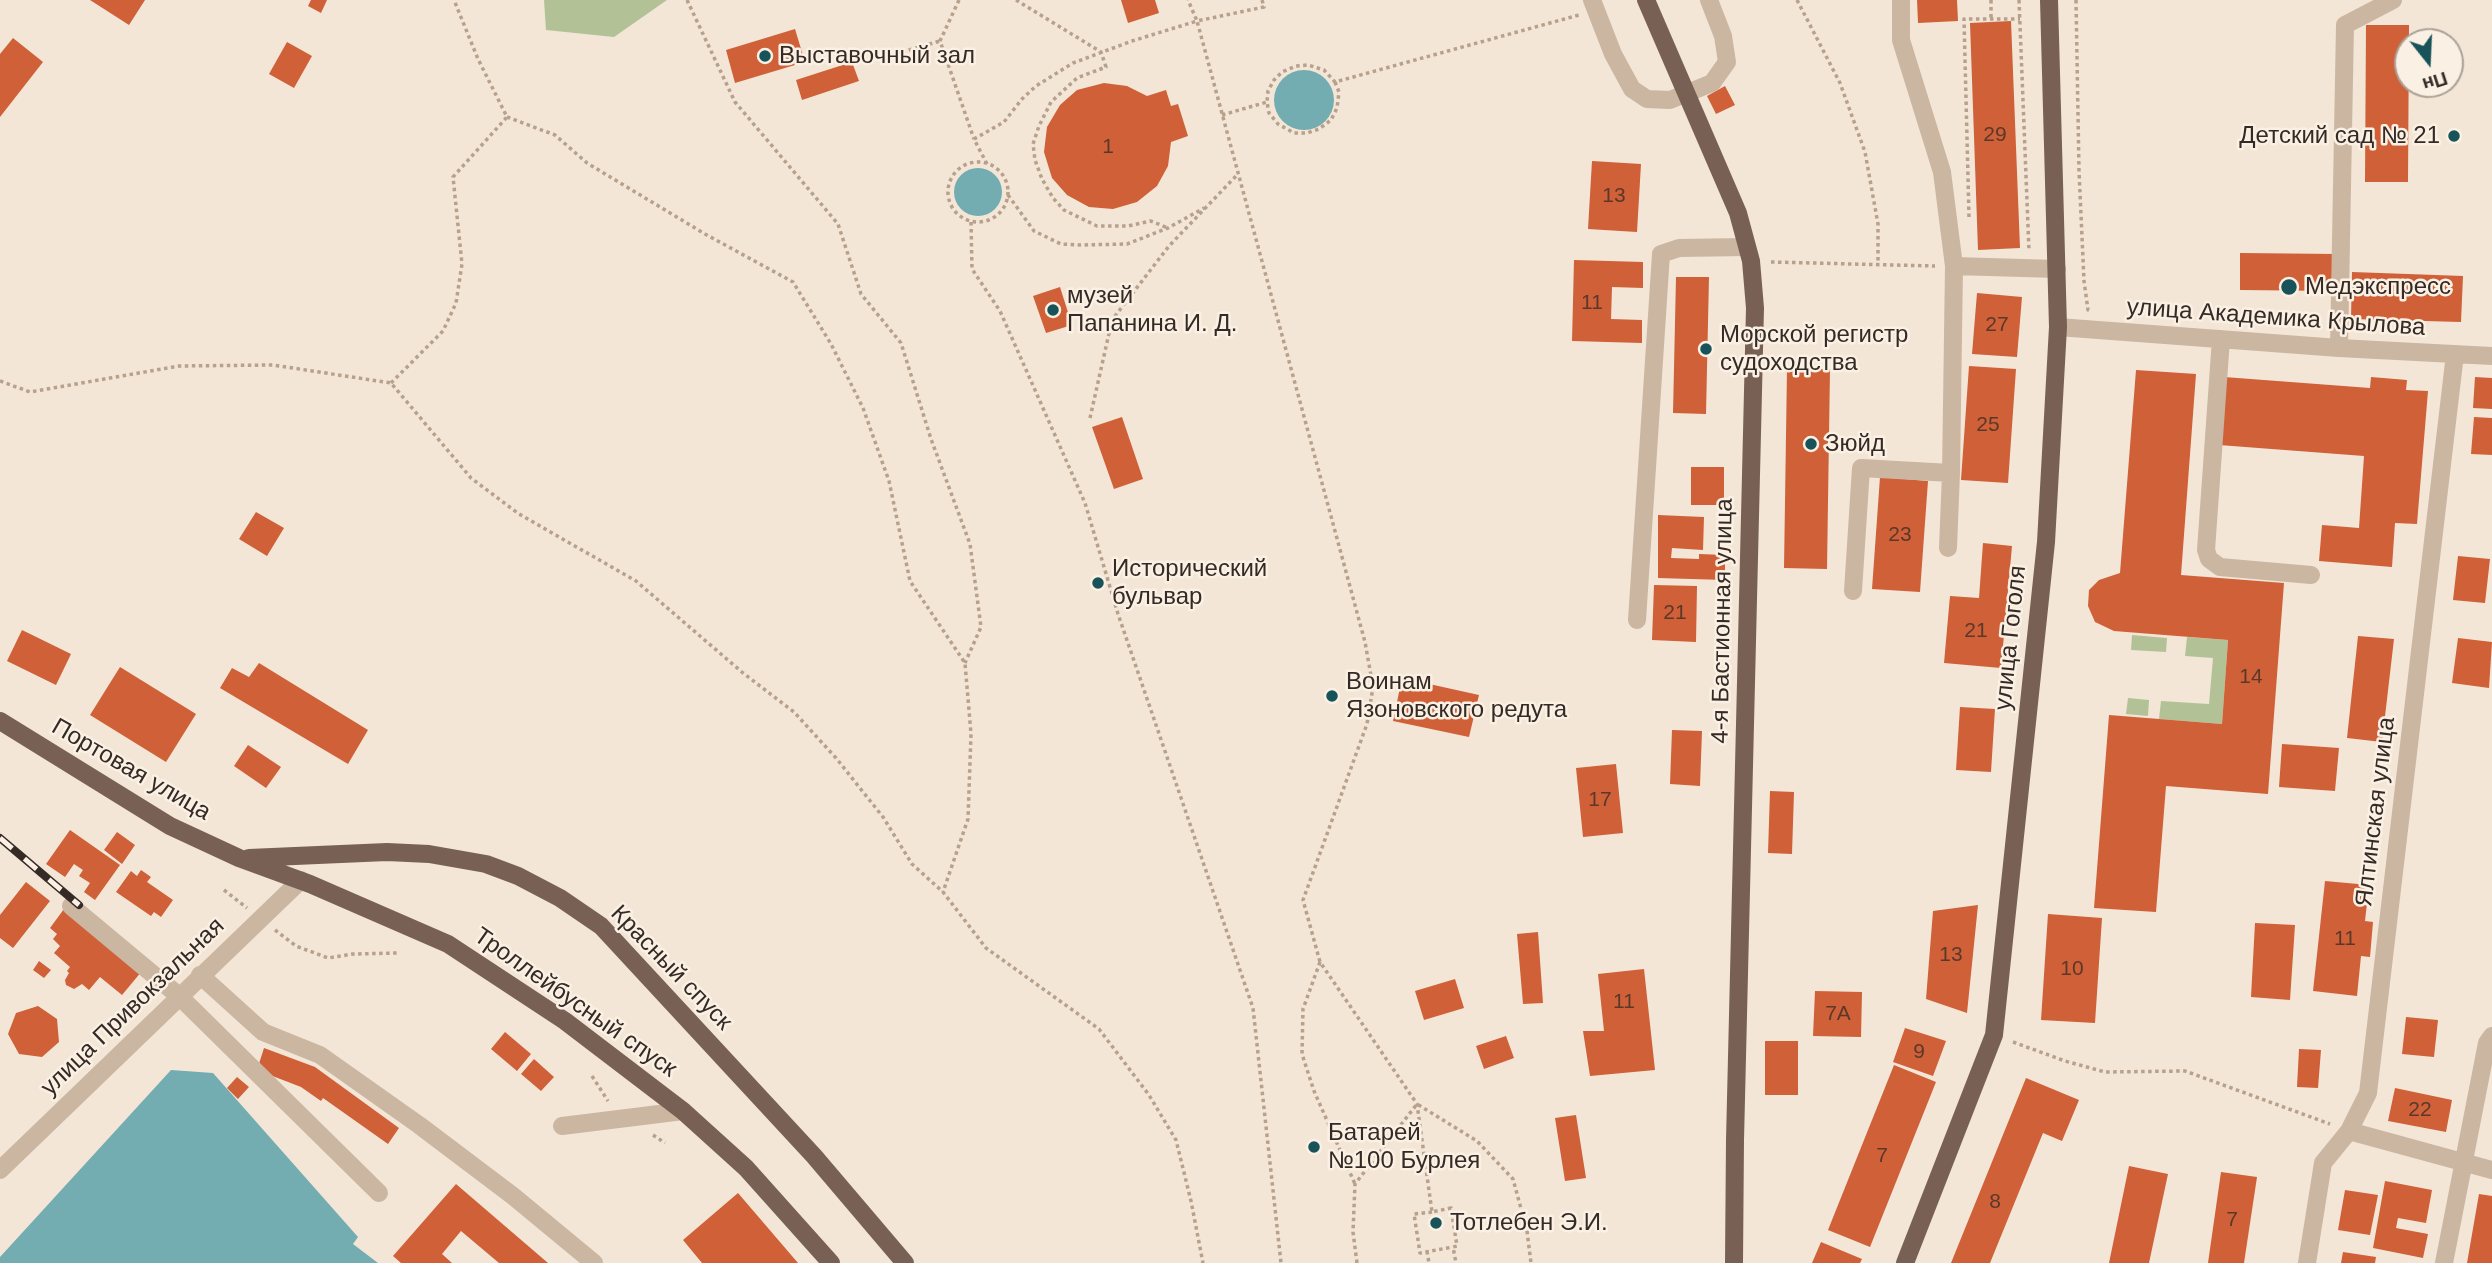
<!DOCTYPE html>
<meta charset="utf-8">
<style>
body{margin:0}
#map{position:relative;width:2492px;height:1263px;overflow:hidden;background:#f3e6d6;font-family:Arial,sans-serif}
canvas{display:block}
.north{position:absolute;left:2394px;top:28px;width:70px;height:70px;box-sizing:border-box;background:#faf0e3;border:2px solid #aba197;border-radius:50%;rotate:162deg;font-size:19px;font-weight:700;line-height:28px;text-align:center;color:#352a25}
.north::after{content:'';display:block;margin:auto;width:24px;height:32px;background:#185359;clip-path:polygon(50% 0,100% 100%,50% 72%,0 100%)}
</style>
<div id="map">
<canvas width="2492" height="1263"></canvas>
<div class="north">Пн</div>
</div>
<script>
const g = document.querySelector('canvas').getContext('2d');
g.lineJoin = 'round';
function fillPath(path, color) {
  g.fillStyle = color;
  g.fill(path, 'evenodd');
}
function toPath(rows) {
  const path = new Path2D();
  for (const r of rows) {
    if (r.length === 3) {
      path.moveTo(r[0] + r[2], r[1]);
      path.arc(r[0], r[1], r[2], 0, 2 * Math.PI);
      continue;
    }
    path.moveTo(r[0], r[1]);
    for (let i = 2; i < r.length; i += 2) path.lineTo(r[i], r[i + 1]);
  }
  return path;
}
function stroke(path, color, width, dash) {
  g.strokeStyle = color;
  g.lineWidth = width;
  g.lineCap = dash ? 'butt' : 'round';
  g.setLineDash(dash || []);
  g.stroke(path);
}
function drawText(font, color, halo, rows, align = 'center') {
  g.font = font + ' Arial,sans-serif';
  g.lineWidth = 5;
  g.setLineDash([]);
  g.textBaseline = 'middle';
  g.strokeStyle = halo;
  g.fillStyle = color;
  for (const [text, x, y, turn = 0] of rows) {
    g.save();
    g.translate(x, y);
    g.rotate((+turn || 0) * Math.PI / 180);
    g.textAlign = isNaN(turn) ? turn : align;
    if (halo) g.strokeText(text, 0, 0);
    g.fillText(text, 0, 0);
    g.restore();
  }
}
const green = toPath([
 [544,0,667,0,614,37,546,30],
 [2132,635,2167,638,2166,652,2131,650],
 [2187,637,2228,640,2222,724,2159,719,2161,701,2209,704,2213,658,2185,656],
 [2128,698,2149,700,2148,716,2126,714]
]);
const water = toPath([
 [1304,100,30],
 [978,192,24],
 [171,1070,213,1073,358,1237,353,1244,378,1263,0,1263,0,1257]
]);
const building = toPath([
 [90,0,145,0,129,25],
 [311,0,327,0,321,13,308,6],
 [1121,0,1155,0,1159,13,1128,23],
 [1917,0,1957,0,1958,21,1918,23],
 [2011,21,2020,248,1978,250,1970,23],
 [2366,25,2409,25,2408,182,2365,182],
 [795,29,805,62,735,83,726,50],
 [13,38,43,62,0,117,0,54],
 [287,42,312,56,294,88,269,74],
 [852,62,859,81,802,100,796,80],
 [1104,83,1127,86,1147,96,1166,90,1171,106,1178,104,1188,136,1171,142,1168,166,1157,186,1137,202,1113,209,1089,207,1067,195,1052,178,1044,152,1047,127,1060,105,1077,90],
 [1725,86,1735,105,1716,114,1707,96],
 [1592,161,1641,164,1637,232,1588,229],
 [2240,253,2337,254,2337,291,2240,290],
 [1574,260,1643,262,1643,288,1612,287,1611,319,1642,320,1642,343,1572,341],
 [2352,272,2463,276,2461,322,2351,319],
 [1676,277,1709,277,1706,414,1673,413],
 [1060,287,1072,325,1046,333,1033,296],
 [1977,293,2022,297,2017,357,1972,354],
 [1969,366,2016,369,2008,483,1961,480],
 [1787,369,1830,369,1827,569,1784,568],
 [2136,370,2196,374,2181,575,2284,583,2268,794,2166,786,2156,912,2094,908,2109,715,2222,724,2228,640,2114,631,2095,622,2088,606,2089,590,2099,580,2120,573],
 [2224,377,2370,388,2371,377,2407,380,2406,390,2428,391,2417,524,2395,523,2392,567,2319,561,2322,525,2359,528,2364,456,2219,445],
 [2475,377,2492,378,2492,409,2473,408],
 [1122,417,1143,479,1114,489,1092,427],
 [2474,417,2492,418,2492,455,2471,454],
 [1691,467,1724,467,1724,505,1691,505],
 [1880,477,1928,481,1920,592,1872,589],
 [256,512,284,528,267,556,239,539],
 [1658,515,1704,517,1703,550,1672,548,1671,558,1699,559,1699,554,1725,555,1725,580,1658,578],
 [1983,543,2012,546,2001,668,1944,663,1950,596,1979,598],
 [2458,556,2490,559,2485,603,2453,600],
 [1654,585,1697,586,1696,642,1652,640],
 [22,630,71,654,56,685,7,661],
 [2358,636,2394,639,2382,742,2347,738],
 [2458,638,2492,642,2489,688,2452,683],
 [259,663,368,730,348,764,220,688,232,668,249,677],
 [120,667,196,714,166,762,90,715],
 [1402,678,1479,695,1469,737,1393,721],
 [1960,707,1995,709,1991,772,1956,770],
 [1672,730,1702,731,1700,786,1670,784],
 [2282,744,2339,748,2335,791,2279,787],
 [248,745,281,767,266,788,234,766],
 [1616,764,1623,833,1583,837,1576,768],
 [1770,791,1794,792,1792,854,1768,853],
 [70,830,120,865,95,900,84,892,90,883,79,876,83,870,74,864,65,877,46,864],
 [117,832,135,845,122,864,104,850],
 [141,870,151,877,147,882,173,900,161,917,154,912,151,916,116,892,131,871,137,876],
 [2325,881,2369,885,2365,921,2373,922,2370,957,2361,956,2357,996,2313,991],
 [26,882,50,901,13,948,0,938,0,915],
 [1978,905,1967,1013,1926,999,1933,911],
 [64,909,142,971,122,995,100,977,89,990,82,984,74,989,66,985,65,980,69,973,67,971,70,967,54,953,60,946,53,939,57,934,50,928],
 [2048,914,2102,918,2095,1023,2041,1020],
 [2255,923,2295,925,2290,1000,2251,997],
 [1538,932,1543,1003,1523,1004,1517,934],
 [39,961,51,970,44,978,33,970],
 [1644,969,1655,1070,1590,1076,1583,1031,1604,1031,1598,974],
 [1455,979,1464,1008,1424,1020,1415,991],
 [1815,991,1862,992,1861,1037,1813,1036],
 [38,1006,57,1019,59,1042,42,1057,19,1054,8,1034,16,1013],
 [2406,1017,2438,1020,2434,1057,2402,1054],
 [1905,1028,1946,1041,1933,1076,1893,1062],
 [505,1032,531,1054,517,1071,491,1049],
 [1506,1036,1514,1058,1484,1069,1476,1046],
 [1765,1041,1798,1041,1798,1095,1765,1095],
 [264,1048,315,1067,399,1128,388,1144,323,1098,321,1101,301,1087,257,1070],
 [2299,1049,2321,1050,2318,1088,2297,1087],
 [534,1059,554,1077,541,1091,521,1074],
 [1894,1065,1936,1082,1870,1247,1828,1230],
 [237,1077,249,1087,238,1099,227,1088],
 [2026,1078,2079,1100,2062,1141,2043,1133,1990,1263,1951,1263],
 [2395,1088,2452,1100,2446,1132,2388,1121],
 [1576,1115,1586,1178,1565,1181,1555,1118],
 [2129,1166,2168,1174,2149,1263,2109,1263],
 [2221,1172,2257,1177,2244,1263,2208,1263],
 [2385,1181,2432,1190,2426,1223,2398,1218,2396,1228,2428,1234,2423,1258,2373,1248],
 [456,1184,548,1263,499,1263,461,1231,442,1254,452,1263,401,1263,393,1256],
 [2345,1190,2378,1195,2370,1235,2338,1230],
 [738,1193,798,1263,702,1263,683,1240],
 [2479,1194,2492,1196,2492,1263,2467,1263],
 [1821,1242,1862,1259,1860,1263,1812,1263],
 [2343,1252,2376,1257,2375,1263,2341,1263]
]);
const path = toPath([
 [687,0,735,102,838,224,861,294,901,343,931,439,970,544,981,627,965,663],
 [959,0,940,41,974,139],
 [1016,0,1101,52,1106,67,1077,78,1051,102,1039,126,1033,144,1035,160,1042,179,1053,198,1064,210,1097,226,1128,226,1151,221,1168,228],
 [1262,0,1264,7,1197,21,1365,642,1373,687,1367,724,1303,900,1320,962,1417,1104,1432,1212,1451,1208,1457,1246,1453,1247,1456,1263],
 [1797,0,1840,83,1865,152,1878,224,1878,264],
 [1991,0,1991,19],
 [2019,0,2029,251],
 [2076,0,2079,171,2084,281,2088,310,2090,311],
 [902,52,940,41],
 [1335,82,1339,92,1337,108,1331,120,1319,129,1307,133,1294,133,1278,124,1269,113,1267,102,1268,91,1274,80,1282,72,1296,66,1308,65,1324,70,1335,82,1579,15],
 [1222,115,1267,102],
 [507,117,555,135,587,163,705,234,793,282,831,344,863,408,889,481,910,581,965,663,971,734,968,819,943,892],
 [978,192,30],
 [987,164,974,139,1004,122,1022,99,1036,86,1073,63,1132,41,1197,21,1188,0],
 [1008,195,1034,231,1061,244,1080,245,1127,244,1168,228,1204,208],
 [1969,217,1964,19,2020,19],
 [971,222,972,269,1000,311,1085,503,1118,614,1253,1008,1281,1263],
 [1771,262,1935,266],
 [0,381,30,392,179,366,273,365,391,383,471,478,519,514,636,581,743,673,794,712,836,758,883,817,912,864,943,892,986,948,1099,1029,1149,1095,1176,1140,1191,1201,1203,1263],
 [391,383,443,331,456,303,462,264,453,177,507,117,478,59,454,0],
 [1090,418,1112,320,1169,246,1237,175],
 [224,890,247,908],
 [275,930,296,946,328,958,353,954,398,953],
 [1320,962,1303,1009,1302,1054,1314,1091,1355,1184],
 [2013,1042,2065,1061,2105,1072,2185,1071,2330,1124],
 [592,1076,608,1101],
 [653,1135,665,1143],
 [1432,1212,1414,1214,1420,1253,1453,1247],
 [1427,1251,1429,1263],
 [1357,1263,1353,1232,1355,1184,1417,1104,1477,1141,1513,1179,1527,1231,1531,1263]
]);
const minor = toPath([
 [1592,0,1613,54,1632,89,1647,99,1670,100,1712,83,1727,62,1723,36,1709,0],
 [1954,266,2057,269],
 [2058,327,2339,348,2492,356],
 [2221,339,2206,550,2209,559,2220,567,2311,575],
 [2339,348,2345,25,2393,0],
 [1948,548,1951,473],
 [1853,591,1861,468,1951,473,1954,266,1942,172,1901,40,1901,0],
 [1637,620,1661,254,1679,248,1747,247],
 [71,906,179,996,379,1193],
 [200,975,263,1032,320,1055,419,1125,513,1196,594,1263],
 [562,1126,683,1111],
 [2349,1131,2492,1170],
 [0,1170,301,880],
 [2307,1263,2323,1163,2349,1131,2368,1093,2455,354],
 [2444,1263,2487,1043,2492,1036]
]);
const major = toPath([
 [1646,0,1738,213,1751,261,1755,308,1735,1140,1734,1263],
 [0,721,170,826,239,858,310,884,448,944,565,1021,683,1111,746,1168,831,1263],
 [249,858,387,852,429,854,486,864,518,876,560,898,601,926,814,1156,905,1263],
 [1905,1263,1994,1035,2046,542,2058,327,2049,0]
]);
const rail = toPath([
 [0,838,79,905]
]);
const markers = [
 [765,56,7,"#185359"],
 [2454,136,7,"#185359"],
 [2289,287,9,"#185359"],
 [1053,310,7,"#185359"],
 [1706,349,7,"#185359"],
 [1811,444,7,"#185359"],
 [1098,583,7,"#185359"],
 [1332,696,7,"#185359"],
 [1314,1147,7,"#185359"],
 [1436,1223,7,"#185359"]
];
const numberNames = [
 ["29",1995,135],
 ["1",1108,147],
 ["13",1614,196],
 ["11",1592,303],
 ["27",1997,325],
 ["25",1988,425],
 ["23",1900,535],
 ["21",1675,613],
 ["21",1976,631],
 ["14",2251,677],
 ["17",1600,800],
 ["11",2345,939],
 ["13",1951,955],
 ["10",2072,969],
 ["11",1624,1002],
 ["7А",1838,1014],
 ["9",1919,1052],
 ["22",2420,1110],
 ["7",1882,1156],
 ["8",1995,1202],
 ["7",2232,1220]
];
const poiNames = [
 ["Выставочный зал",779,56],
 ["Детский сад № 21",2440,136,"right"],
 ["Медэкспресс",2305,287],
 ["музей",1067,296],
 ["Папанина И. Д.",1067,324],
 ["Морской регистр",1720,335],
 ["судоходства",1720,363],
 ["Зюйд",1825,444],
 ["Исторический",1112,569],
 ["бульвар",1112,597],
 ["Воинам",1346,682],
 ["Язоновского редута",1346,710],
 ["Батарей",1328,1133],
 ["№100 Бурлея",1328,1161],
 ["Тотлебен Э.И.",1450,1223]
];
const streetNames = [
 ["улица Академика Крылова",2276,318,4],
 ["4-я Бастионная улица",1723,621,-89],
 ["улица Гоголя",2011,638,-84],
 ["Портовая улица",131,770,30],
 ["Ялтинская улица",2376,812,-83],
 ["Красный спуск",671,968,46],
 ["Троллейбусный спуск",575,1003,35],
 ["улица Привокзальная",133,1007,-44]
];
fillPath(green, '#b2c296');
fillPath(water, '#73adb2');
fillPath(building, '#cf6038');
stroke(path, '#b7a08c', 3.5, [3.5, 3.5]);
stroke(minor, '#cbb6a2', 18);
stroke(major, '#786154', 18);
stroke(rail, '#352a25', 8);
stroke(rail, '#faf0e3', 5, [16]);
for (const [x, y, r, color] of markers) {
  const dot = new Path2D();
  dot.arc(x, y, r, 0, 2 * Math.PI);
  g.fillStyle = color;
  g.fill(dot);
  stroke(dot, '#faf0e3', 2.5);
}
drawText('21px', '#5c382a', null, numberNames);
drawText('24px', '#352a25', '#faf0e3', poiNames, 'left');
drawText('24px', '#352a25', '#faf0e3', streetNames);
</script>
